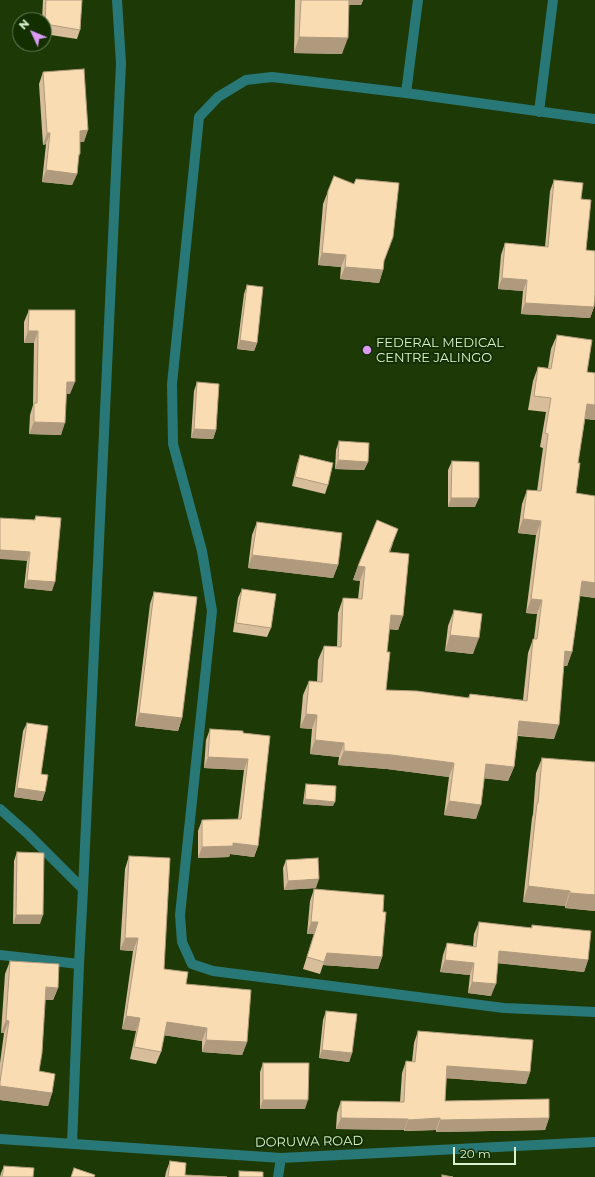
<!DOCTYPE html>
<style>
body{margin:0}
#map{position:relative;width:595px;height:1177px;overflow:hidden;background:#1d3a06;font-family:Montserrat,sans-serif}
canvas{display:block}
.north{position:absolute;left:12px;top:12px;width:40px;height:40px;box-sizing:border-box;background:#132f00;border:1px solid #637d53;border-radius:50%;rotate:314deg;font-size:11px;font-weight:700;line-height:16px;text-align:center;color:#daf2cf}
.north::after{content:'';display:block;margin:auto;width:14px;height:18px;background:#da9af6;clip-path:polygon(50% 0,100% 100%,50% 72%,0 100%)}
.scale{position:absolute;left:453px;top:1147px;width:63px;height:18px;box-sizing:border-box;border:2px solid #daf2cf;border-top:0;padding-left:5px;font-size:12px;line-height:14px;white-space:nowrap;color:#daf2cf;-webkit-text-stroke:3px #132f00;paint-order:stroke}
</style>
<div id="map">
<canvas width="595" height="1177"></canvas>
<div class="north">N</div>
<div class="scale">20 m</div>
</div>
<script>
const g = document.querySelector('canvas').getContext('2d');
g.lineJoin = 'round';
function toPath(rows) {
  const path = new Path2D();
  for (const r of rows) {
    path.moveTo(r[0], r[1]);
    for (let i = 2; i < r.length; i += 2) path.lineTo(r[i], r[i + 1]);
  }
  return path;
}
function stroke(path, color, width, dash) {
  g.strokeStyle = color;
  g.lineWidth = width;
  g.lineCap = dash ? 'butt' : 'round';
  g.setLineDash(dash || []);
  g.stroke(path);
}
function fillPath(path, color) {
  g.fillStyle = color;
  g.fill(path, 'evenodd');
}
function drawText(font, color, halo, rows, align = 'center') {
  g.font = font + ' Montserrat,sans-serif';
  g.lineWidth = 4;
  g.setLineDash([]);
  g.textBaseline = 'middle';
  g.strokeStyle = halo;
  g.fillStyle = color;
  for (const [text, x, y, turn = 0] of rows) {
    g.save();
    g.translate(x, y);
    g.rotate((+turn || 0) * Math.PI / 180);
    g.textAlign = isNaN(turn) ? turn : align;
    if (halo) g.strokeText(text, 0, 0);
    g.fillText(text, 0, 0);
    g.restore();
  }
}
const minor = toPath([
 [406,93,418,0],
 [539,112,553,0],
 [595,119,406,93,272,77,246,80,218,97,199,117,172,384,173,444,202,551,212,611,180,915,182,942,192,964,213,971,504,1008,595,1012],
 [0,809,27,833,83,889],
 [0,955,79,964],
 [0,1139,281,1158,595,1142],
 [72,1144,79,964,83,889,121,63,117,0],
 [278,1177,281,1158]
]);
const wall = toPath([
 [43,0,82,0,80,30,77,39,44,34,44,20,42,20],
 [295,0,363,0,361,5,349,5,342,54,294,53],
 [43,72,84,142,80,142,80,154,78,158,77,174,72,185,42,182,46,144,43,145,39,84],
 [334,176,384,262,383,270,379,283,340,279,341,267,318,265,323,204],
 [554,180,581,199,586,250,594,307,590,318,521,314,523,291,498,289,501,255,505,243,545,247,550,191],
 [247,285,257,343,254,351,237,349,244,294],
 [29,310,70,394,66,394,61,435,29,434,30,415,33,405,34,343,24,343,24,322],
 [557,335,587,372,595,373,595,420,585,419,578,463,576,493,595,598,580,596,572,652,567,666,564,666,554,739,518,736,514,767,508,781,484,778,476,819,444,815,449,777,387,769,338,765,339,757,310,754,312,729,300,728,303,695,309,681,317,682,318,660,324,646,337,646,338,613,343,598,358,599,360,581,353,580,358,566,393,543,390,552,403,616,398,630,389,629,387,652,386,690,468,698,470,694,523,700,528,653,533,639,534,639,537,614,526,613,536,535,518,533,522,504,527,490,537,491,543,448,540,447,546,412,528,410,533,381,538,367,548,368,551,349],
 [197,382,216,430,213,439,191,438,194,391],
 [339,441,368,462,364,470,335,469,336,450],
 [300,455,328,485,325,494,292,486,297,464],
 [452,461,475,507,448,507,448,470],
 [36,516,52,591,24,588,27,561,34,520],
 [257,522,338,565,333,578,248,568,252,535],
 [242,589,271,628,267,637,233,632,238,598],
 [154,592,182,718,178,731,135,726,150,604],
 [454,610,473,654,445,651,448,626],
 [27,723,45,792,42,801,14,797,23,731],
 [210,729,270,736,258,846,254,857,230,854,229,857,198,858,198,831,202,820,238,819,244,770,204,768,206,740],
 [542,758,595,911,565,908,565,906,523,902,532,818,533,814,536,773],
 [306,784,333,806,303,804,305,788],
 [17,852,40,924,13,924,14,861],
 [129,856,164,969,186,984,247,1042,242,1055,202,1052,202,1041,164,1035,161,1052,156,1064,130,1059,136,1031,122,1029,133,951,120,950,125,869],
 [286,860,316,888,284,890,283,868],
 [314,889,383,912,382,957,378,969,323,965,320,974,303,969,314,934,307,934,310,901],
 [479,922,531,928,532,925,588,960,584,972,498,963,491,996,468,993,470,975,440,972,443,955,447,943,473,946,474,934],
 [10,961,58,988,53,1000,45,1000,39,1071,52,1093,48,1106,0,1100,0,1063,4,1033,1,1033,5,974],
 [326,1011,352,1053,349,1062,319,1058,323,1020],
 [418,1031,530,1072,526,1084,446,1078,445,1101,549,1118,545,1130,436,1132,436,1130,404,1131,404,1130,336,1129,337,1113,341,1101,400,1102,402,1073,406,1061,412,1062,414,1043],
 [263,1063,305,1109,260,1109,260,1072],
 [170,1161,185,1175,227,1177,165,1177,166,1172],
 [4,1166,33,1177,0,1177,1,1173]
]);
const shadedWall = toPath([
 [346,0,363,0,361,5,344,5],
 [299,37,348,38,342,54,294,53],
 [88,130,84,142,76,142,80,131],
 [47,133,50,133,46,144,43,145],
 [46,170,77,174,72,185,42,182],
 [322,253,346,255,341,267,318,265],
 [345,267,381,270,383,270,379,283,340,279],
 [502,278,527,280,523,291,498,289],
 [525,303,594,307,590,318,521,314],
 [28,331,38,331,34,343,24,343],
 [240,340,257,343,254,351,237,349],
 [67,382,75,382,70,394,62,394],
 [587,404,595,405,595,420,582,418],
 [34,422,65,423,61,435,29,434],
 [194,429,216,430,213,439,191,438],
 [338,460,368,462,364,470,335,469],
 [451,498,479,498,475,507,448,507],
 [523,519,541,521,536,535,518,533],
 [0,550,30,552,27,561,0,559],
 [252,555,338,565,333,578,248,568],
 [358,566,365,567,360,581,353,580],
 [27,580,55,582,52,591,24,588],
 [582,581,595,583,595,598,577,595],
 [531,599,542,600,537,614,526,613],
 [391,615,403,616,398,630,386,629],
 [450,635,479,638,473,654,445,651],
 [565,651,572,652,567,666,560,665],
 [139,713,182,718,178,731,135,726],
 [306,714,317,715,312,729,300,728],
 [519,721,559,725,554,739,514,735],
 [315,740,344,743,339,757,310,754],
 [344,751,392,755,454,763,449,777,387,769,338,765],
 [208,757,248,759,244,770,204,768],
 [486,764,514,767,508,781,481,778],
 [17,788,45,792,42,801,14,797],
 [305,799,335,802,333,806,303,804],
 [449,801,481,805,476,819,444,815],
 [233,843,258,846,254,857,230,854,229,857,198,858,202,847],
 [319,879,316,888,284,890,288,881],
 [528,886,570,891,565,906,523,902],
 [570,893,595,895,595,911,565,908],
 [16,915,43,915,40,924,13,924],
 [311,922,318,922,314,934,307,934],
 [125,938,138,938,133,951,120,950],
 [499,951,588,960,584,972,495,963],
 [327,953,382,957,378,969,323,965],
 [445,960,474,963,470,975,440,972],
 [472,982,496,984,491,996,468,993],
 [46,987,58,988,53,1000,41,1000],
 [126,1016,140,1018,136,1031,122,1029],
 [6,1020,9,1021,4,1033,1,1033],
 [167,1022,207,1028,202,1041,162,1035],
 [206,1040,247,1042,242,1055,202,1052],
 [322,1050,352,1053,349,1062,319,1058],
 [447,1066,530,1072,526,1084,443,1078],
 [0,1086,52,1093,48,1106,0,1100],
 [263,1100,308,1100,305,1109,260,1109],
 [341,1118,408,1119,404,1130,336,1129],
 [440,1118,436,1130,404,1131,408,1120],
 [549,1118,545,1130,436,1132,440,1120]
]);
const building = toPath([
 [46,0,82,0,80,30,45,24,46,0],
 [301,0,349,0,348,38,299,37,301,0],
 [84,69,88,130,80,131,80,154,79,154,77,174,46,170,50,133,47,133,43,72,84,69],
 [334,176,354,184,356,179,399,183,393,237,384,261,383,270,345,267,346,255,322,253,328,191,334,176],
 [554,180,583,183,581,199,591,200,586,250,595,251,595,294,594,307,525,303,527,280,502,278,505,243,548,247,554,180],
 [247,285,263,287,257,343,240,340,247,285],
 [29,310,75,310,75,382,67,382,65,423,34,422,34,403,37,403,38,331,28,331,29,310],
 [557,335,592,340,587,372,595,373,595,405,587,404,578,463,580,463,576,493,595,496,595,583,582,581,572,652,565,651,559,725,519,721,514,767,486,764,481,805,449,801,454,763,392,755,344,751,344,743,315,740,317,715,306,714,309,681,322,682,324,646,341,647,343,598,362,599,365,567,358,566,377,520,398,529,389,552,409,554,403,616,391,615,387,652,390,652,386,690,417,691,469,698,470,694,527,701,533,639,537,639,542,600,531,599,541,521,523,519,527,490,541,491,548,434,545,433,551,398,534,396,538,367,551,369,557,335],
 [197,382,219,384,216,430,194,429,197,382],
 [339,441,369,443,368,462,338,460,339,441],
 [300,455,333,463,328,485,295,477,300,455],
 [452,461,479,462,479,498,451,498,452,461],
 [36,516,61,518,55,582,27,580,30,552,0,550,0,518,35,520,36,516],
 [257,522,342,533,338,565,252,555,257,522],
 [242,589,276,594,271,628,236,623,242,589],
 [154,592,197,597,182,718,139,713,154,592],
 [454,610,482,614,479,638,450,635,454,610],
 [27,723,48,726,41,774,48,775,45,792,17,788,27,723],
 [210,729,243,731,243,733,270,736,258,846,233,843,233,846,202,847,202,820,241,819,248,759,208,757,210,729],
 [542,758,595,762,595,895,570,893,570,891,528,886,537,803,538,803,542,758],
 [306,784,336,786,335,802,305,799,306,784],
 [17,852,44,853,43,915,16,915,17,852],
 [129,856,170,858,164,969,188,972,186,984,251,990,247,1042,206,1040,207,1028,167,1022,161,1052,134,1047,140,1018,126,1016,138,938,125,938,129,856],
 [318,858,319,879,288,881,286,860,318,858],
 [314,889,384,895,383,912,386,912,382,957,327,953,324,962,307,957,318,922,311,922,314,889],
 [479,922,532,928,532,925,591,931,588,960,499,951,496,984,472,982,474,963,445,960,447,943,476,947,479,922],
 [10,961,59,964,58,988,46,987,42,1053,39,1071,55,1074,52,1093,0,1086,0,1082,9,1021,6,1020,10,961],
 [326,1011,357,1014,352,1053,322,1050,326,1011],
 [418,1031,533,1040,530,1072,447,1066,445,1101,549,1099,549,1118,440,1120,440,1118,408,1120,408,1119,341,1118,341,1101,404,1102,406,1061,415,1062,418,1031],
 [263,1063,309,1063,308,1100,263,1100,263,1063],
 [170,1161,186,1163,185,1175,227,1177,168,1177,170,1161],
 [4,1166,34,1168,33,1177,2,1177,4,1166],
 [74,1168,95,1175,94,1177,71,1177,74,1168],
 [239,1171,263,1172,263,1177,239,1177,239,1171],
 [442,1175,453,1177,442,1177,442,1175]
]);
const markers = [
 [367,350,5,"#da9af6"]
];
const poiNames = [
 ["FEDERAL MEDICAL",376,343],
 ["CENTRE JALINGO",376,358]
];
const streetNames = [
 ["DORUWA ROAD",309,1142,-1]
];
stroke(minor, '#297878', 10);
fillPath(wall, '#d7bd9a');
fillPath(shadedWall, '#af9a7d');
fillPath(building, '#fadcb3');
stroke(building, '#af9a7d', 1);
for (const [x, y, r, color] of markers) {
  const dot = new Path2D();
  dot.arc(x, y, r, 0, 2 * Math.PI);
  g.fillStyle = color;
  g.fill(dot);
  stroke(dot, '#132f00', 1.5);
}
drawText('13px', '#daf2cf', '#132f00', poiNames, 'left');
drawText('13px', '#daf2cf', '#132f00', streetNames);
</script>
